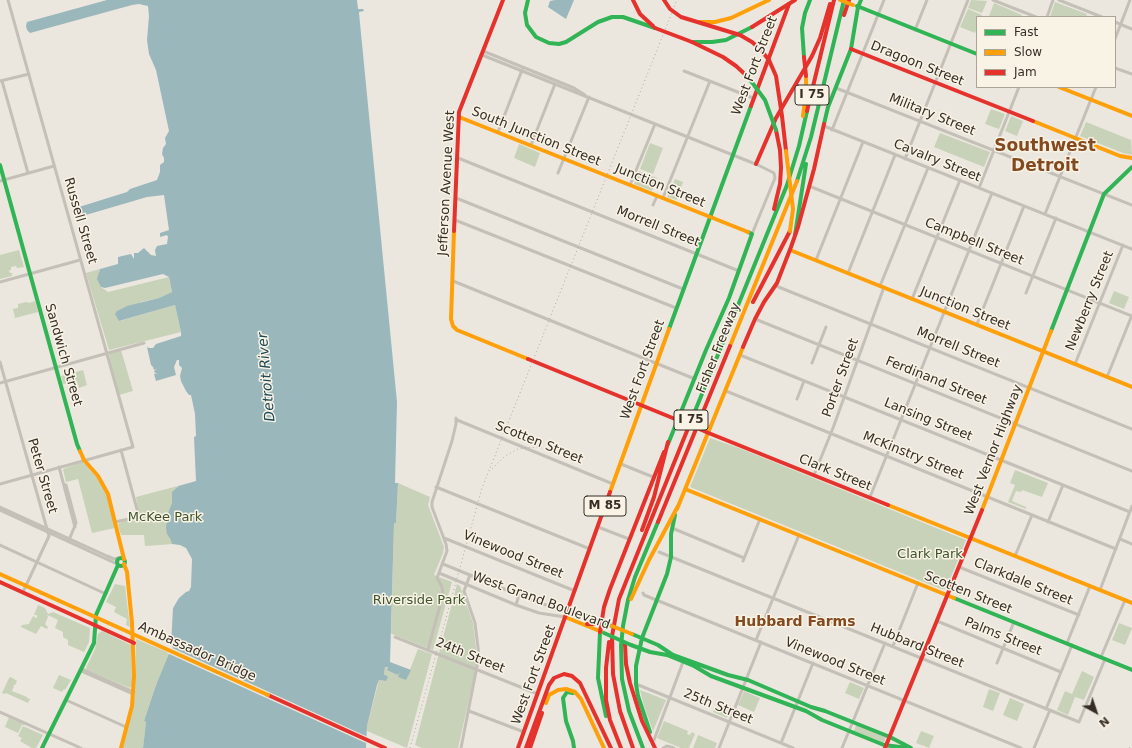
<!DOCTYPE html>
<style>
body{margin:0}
#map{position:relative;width:1132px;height:748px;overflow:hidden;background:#ebe7de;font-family:"DejaVu Sans",sans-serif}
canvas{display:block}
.legend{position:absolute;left:976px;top:16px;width:140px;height:72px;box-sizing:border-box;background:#f9f3e5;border:1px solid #aba499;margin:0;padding:5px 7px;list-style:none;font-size:12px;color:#352d26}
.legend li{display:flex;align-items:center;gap:8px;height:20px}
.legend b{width:20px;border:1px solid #aba499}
.north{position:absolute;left:1076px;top:692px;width:40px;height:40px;-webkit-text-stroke:3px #f9f3e5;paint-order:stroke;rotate:140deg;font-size:11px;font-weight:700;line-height:16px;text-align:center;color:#352d26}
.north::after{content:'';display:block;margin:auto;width:14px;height:18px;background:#352d26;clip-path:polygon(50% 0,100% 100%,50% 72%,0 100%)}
</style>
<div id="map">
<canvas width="1132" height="748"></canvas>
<ul class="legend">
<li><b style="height:5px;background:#30b455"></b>Fast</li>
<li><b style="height:5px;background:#ff9f0a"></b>Slow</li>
<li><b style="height:5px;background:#e5322d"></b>Jam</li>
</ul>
<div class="north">N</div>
</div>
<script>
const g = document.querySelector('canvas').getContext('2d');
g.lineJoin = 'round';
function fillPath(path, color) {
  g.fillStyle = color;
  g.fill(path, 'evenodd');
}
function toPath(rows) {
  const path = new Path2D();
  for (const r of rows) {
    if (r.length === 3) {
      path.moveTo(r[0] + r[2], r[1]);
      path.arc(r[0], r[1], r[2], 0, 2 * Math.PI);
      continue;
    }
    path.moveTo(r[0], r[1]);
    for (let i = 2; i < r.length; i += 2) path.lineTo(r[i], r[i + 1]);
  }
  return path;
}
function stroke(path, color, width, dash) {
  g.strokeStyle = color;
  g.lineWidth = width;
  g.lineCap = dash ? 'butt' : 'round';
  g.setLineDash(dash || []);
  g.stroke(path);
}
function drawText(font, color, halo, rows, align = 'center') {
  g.font = font + ' "DejaVu Sans",sans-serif';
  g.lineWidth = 3;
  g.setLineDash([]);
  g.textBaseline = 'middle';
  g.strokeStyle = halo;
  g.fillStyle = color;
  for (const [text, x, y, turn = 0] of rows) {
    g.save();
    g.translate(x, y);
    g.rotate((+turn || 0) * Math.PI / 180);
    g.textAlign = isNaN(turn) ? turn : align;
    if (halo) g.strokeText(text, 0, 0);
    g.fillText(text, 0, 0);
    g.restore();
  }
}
const green = toPath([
 [971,0,987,1,982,13,968,8],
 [1055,2,1087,14,1086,17,1050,17],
 [994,3,1022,15,1021,17,992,17,989,16],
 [968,9,982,15,981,17,977,17,977,28,975,33,960,27],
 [991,109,1005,114,999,129,985,124],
 [1011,116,1023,121,1017,136,1005,131],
 [1086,122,1131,140,1132,155,1123,153,1080,136],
 [940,133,990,152,984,167,934,147],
 [650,143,663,148,653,174,640,169],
 [519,144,540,153,535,167,514,158],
 [639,171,657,178,652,191,634,184],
 [675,179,683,182,677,200,667,197],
 [19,250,24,267,17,268,16,266,11,267,11,270,9,270,10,273,12,273,12,276,0,279,0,255],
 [100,269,99,271,101,287,108,292,169,277,172,292,159,298,141,302,120,321,175,305,181,332,109,350,86,273],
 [1114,291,1129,297,1124,309,1109,303],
 [35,301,38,312,15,318,13,309,18,308,18,304,26,302,29,303],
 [121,350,133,391,119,395,109,356,110,353],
 [83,370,87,385,79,388,77,381,63,384,61,376],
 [710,438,739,448,966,540,946,589,941,589,690,487],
 [83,462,97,478,107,496,115,528,92,533,78,479,66,482,63,469],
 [1015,470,1048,483,1042,497,1022,490,1021,492,1016,491,1012,501,1026,507,1026,509,1008,502,1015,485,1010,483],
 [189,483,187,543,145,546,144,535,121,535,118,525,119,523,134,519,139,515,136,497],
 [398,483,430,497,428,505,444,547,443,553,434,575,452,582,433,650,392,634,391,633,394,522,396,523],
 [115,584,125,586,130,627,126,625,127,619,114,612,116,607,106,602],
 [457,584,460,586,473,623,477,656,475,673,458,748,422,748,415,745],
 [38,605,45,608,48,614,53,612,90,628,89,642,84,652,68,645,68,640,63,637,63,632,55,628,58,620,52,617,47,615,48,617,45,624,48,627,47,629,41,626,36,634,21,627,22,625,29,624,33,616,36,618,37,618,37,615,34,615],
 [1119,623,1132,628,1125,645,1112,640],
 [102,631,131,645,132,685,130,688,87,670,86,668,95,649,98,634],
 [136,639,167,652,170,651,156,685,144,721,146,722,143,748,122,748,135,695],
 [418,649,432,654,407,748,367,731,367,726,379,680,386,681,386,675,384,674,385,666,398,675,400,672,406,680],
 [1082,671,1094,677,1084,700,1075,697,1068,715,1057,710,1065,691,1072,694],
 [59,675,71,680,65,690,64,689,62,692,53,688],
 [11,677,17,681,15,685,13,685,14,686,12,691,27,697,27,699,28,698,30,699,28,703,6,693,5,694,2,693,9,678],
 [850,682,864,688,859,699,845,693],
 [989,689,1000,693,993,711,983,707],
 [640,690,666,700,653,731,644,706],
 [744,691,760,698,754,712,738,705],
 [1010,698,1024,704,1017,721,1003,715],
 [718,701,731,706,727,718,713,712],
 [9,717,24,724,24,725,22,725,18,733,5,727],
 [664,721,688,731,687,734,690,735,692,732,695,734,689,748,681,748,657,738],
 [856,725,886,737,884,743,854,731],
 [23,726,43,735,36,748,32,748,20,741,22,738,18,736],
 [921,731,934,736,929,748,916,743],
 [698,735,717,743,715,748,693,748]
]);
const water = toPath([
 [107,0,357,0,358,9,363,9,364,11,359,12,359,13,397,402,395,483,398,483,396,523,394,523,390,662,411,670,406,680,398,677,400,672,398,675,387,670,388,667,385,667,384,674,388,677,386,681,379,680,377,685,367,726,366,748,143,748,146,722,144,721,156,685,170,651,173,648,171,645,173,608,179,598,186,592,189,591,191,587,192,559,186,548,180,545,172,544,171,540,167,534,166,528,167,516,172,503,172,492,179,486,196,481,194,437,196,436,195,414,191,395,189,395,186,391,181,381,180,376,182,368,179,365,179,360,177,360,174,367,176,375,156,381,154,374,158,373,155,373,154,371,157,369,154,370,153,367,156,366,153,367,151,365,147,347,149,348,153,348,156,344,181,336,181,332,175,305,119,321,115,314,117,311,127,306,159,298,172,292,169,277,163,274,105,288,101,287,97,279,100,269,118,264,118,257,131,254,134,259,134,253,138,253,144,248,151,255,156,256,155,250,157,246,167,244,168,237,167,235,160,237,160,233,169,230,164,195,147,197,79,217,77,214,79,207,127,192,130,189,157,180,160,172,160,165,164,162,164,158,162,154,163,148,166,144,165,138,169,131,156,70,149,54,147,40,149,16,148,6,139,4,132,5,30,33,27,30,26,26,27,22],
 [555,0,574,0,566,19,548,7,550,1]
]);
const pier = toPath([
 [170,647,368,737,368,744,167,653]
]);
const street = toPath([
 [993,0,1036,17],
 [1059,0,1102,17],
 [1047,17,1053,0],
 [1115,22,1132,29],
 [915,30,927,0],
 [1115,39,1130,0],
 [483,51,574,88,585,95],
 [482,55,758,165,774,173,775,178,752,234],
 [1115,68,1132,74],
 [684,71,753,98],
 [0,81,29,74],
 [2,81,28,173],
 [836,88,1132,205],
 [824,126,1132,249],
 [832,130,884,0],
 [498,132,522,70],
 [531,145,555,84],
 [458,158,739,271],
 [905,159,968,0],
 [558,173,589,97],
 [0,181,54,166],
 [630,185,655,124],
 [809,186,1132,316],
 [979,188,1019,87],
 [456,198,683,289],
 [663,198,710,81],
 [653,205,657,196],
 [1045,214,1096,87],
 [455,220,676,308],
 [816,260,863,142],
 [848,273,895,155],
 [453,281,695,379],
 [0,282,80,260],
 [776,286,1132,429],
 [880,286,928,168],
 [1026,293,1056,218],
 [912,299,960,180],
 [755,319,1132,471],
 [977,324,1024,206],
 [740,355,1130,512],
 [0,362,49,536,23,592],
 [812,363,826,327],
 [1075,364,1123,245],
 [1107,377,1132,315],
 [0,383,144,343],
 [726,391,1116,549],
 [797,399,804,381],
 [457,420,613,484],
 [621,464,653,477],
 [59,467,75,527],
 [814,475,833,428,884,287],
 [0,484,133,447,8,0],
 [64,484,66,485,76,523,69,540],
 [436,487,590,549],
 [870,497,992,193],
 [0,507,107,556,114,559,118,558],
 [0,510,117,564],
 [115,522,134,518,138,513,121,450],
 [1048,522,1063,485],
 [598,527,629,539],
 [672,528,744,558],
 [444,538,575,591],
 [1120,539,1132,544],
 [0,545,106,594],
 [659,552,1079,722,1105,659],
 [1015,556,1032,515],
 [743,561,760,519],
 [443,564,536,602,563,610,568,610],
 [959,567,1079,615],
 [439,573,516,605,539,613,565,617],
 [1100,590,1132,506],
 [643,593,644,595,1021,748],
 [516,605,519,595],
 [937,621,1061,672],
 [395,637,538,694],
 [756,640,799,535],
 [1067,643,1090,586],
 [893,646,918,583],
 [428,650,443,594,442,587,437,578,447,551,446,544,432,507,432,502,452,441,456,424,456,418],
 [1101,657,1125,600],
 [997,663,1014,622],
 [82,669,134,692],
 [81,671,133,694],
 [636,684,793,748],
 [66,700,126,727],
 [1046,709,1072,645],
 [469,711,524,732],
 [0,712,81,748],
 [654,740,683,662],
 [781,743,813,663],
 [461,748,479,656,475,623,464,591,470,575],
 [663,748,667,746,674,748],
 [719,748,761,642],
 [842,748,885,643],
 [1034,748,1050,710]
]);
const fast = toPath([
 [528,0,525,13,527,25,536,37,549,43,559,44,566,42,598,22,612,17,623,17,655,28],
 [857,6,977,54],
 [694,42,712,42,726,40,752,27],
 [804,57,802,28,805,13,810,0],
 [824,124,828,107,851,49,858,7,861,0],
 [0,165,77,444,80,451],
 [797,181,811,137,844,0],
 [795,235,806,164],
 [669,329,751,106],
 [1051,331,1104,194,1132,167],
 [693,416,787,185,799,146,807,111],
 [668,444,706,350,729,298,752,234,748,232],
 [121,562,4],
 [954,598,1132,670],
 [568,610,574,611,612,626],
 [600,632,598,678,606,716],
 [632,634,658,645,673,655,728,675,748,680,811,707,825,711,890,737,911,748],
 [631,645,650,652,667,655,694,666,711,676,806,711,822,720,884,745,908,748],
 [573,693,567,692,563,698,566,721,573,741,574,748],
 [650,732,638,696,636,684,636,666,642,638,667,574,671,557,671,534,675,515],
 [42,748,94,643,96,615,118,565],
 [643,748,629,711,622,679,621,646,623,626,628,600,635,577,658,522]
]);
const slow = toPath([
 [700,22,715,22,731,18,769,0],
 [1059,87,1132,116],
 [803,116,806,93,806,76],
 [459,117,748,232],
 [1033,121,1120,156,1132,158],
 [454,231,451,319,453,326,457,330,528,359],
 [790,250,1132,387],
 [730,346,797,181],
 [80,451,84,460,98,476,108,494,124,559],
 [685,489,954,598],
 [610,492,669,329],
 [888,505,1132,603],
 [677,509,743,347],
 [982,510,1051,331],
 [631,599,649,560,678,506],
 [565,617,602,632],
 [546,703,549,695,558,690,566,689,575,692,581,699,604,748],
 [121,748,132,706,134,676,132,623,127,572,124,564]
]);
const jam = toPath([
 [633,0,640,14,653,26],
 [844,15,849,0],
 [692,42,723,57,736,66,748,77],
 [851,49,1033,121],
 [751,106,789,4],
 [807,111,834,0],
 [782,116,786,151],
 [756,164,776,118,812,56,820,38,830,4],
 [774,209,780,184,781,168,780,150,776,130],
 [454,231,459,112,503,0],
 [753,302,790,231],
 [743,347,755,319,764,302,777,283,791,247,798,227,814,169,824,124],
 [528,359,680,421],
 [706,432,888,505],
 [658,522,730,346],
 [642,530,654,497,668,442],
 [0,582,134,643],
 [587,624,594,624,595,622,593,618],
 [600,632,604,607,610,589,664,452],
 [609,642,606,668,606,700,610,720,621,748],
 [625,644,626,664,630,683,642,721,655,748],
 [268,695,385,748],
 [518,748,610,492],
 [526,748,549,685,554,678,564,674,572,676,580,683,611,748],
 [530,748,542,713],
 [633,748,620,711,613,674,612,636,619,599,693,416],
 [885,748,982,510]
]);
const rail = toPath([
 [492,469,505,456,518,449,524,448,538,447,552,451],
 [410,748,482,488,677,0],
 [1129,748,1132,745]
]);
const fastBridge = toPath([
 [748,77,765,100,776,130],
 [604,633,631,645]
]);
const slowBridge = toPath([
 [840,0,853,5],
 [786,151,793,209,790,231],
 [0,574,268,695],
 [612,626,632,634]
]);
const jamBridge = toPath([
 [664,0,670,9,681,17,740,35,752,42,760,49,769,60,776,76,782,116],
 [752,27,795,0],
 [655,28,692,42],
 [804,57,806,76],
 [683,422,704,431]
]);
const shields = [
 [812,95,34],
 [691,420,34],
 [605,506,42]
];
const shieldNames = [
 ["I 75",812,95],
 ["I 75",691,420],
 ["M 85",605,506]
];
const streetNames = [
 ["Dragoon Street",917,64,22],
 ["West Fort Street",755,66,-69],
 ["Military Street",932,115,22],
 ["South Junction Street",536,137,22],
 ["Cavalry Street",937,161,22],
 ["Jefferson Avenue West",447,183,-87],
 ["Junction Street",660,186,22],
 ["Russell Street",80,221,74],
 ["Morrell Street",658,227,22],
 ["Campbell Street",974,242,22],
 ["Newberry Street",1090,301,-68],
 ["Junction Street",965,309,22],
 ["Fisher Freeway",719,348,-68],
 ["Morrell Street",958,348,22],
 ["Sandwich Street",63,355,74],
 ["West Fort Street",643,370,-70],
 ["Porter Street",841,378,-70],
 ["Ferdinand Street",936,381,22],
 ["Lansing Street",928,420,22],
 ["Scotten Street",539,443,22],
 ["West Vernor Highway",994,450,-69],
 ["McKinstry Street",913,456,22],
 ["Clark Street",835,473,22],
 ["Peter Street",42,476,74],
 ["Vinewood Street",513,555,22],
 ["Clarkdale Street",1023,582,22],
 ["Scotten Street",968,593,22],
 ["West Grand Boulevard",541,601,20],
 ["Palms Street",1003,637,22],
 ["Hubbard Street",917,646,22],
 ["Ambassador Bridge",197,652,24],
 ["24th Street",470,656,22],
 ["Vinewood Street",835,662,22],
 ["West Fort Street",534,675,-70],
 ["25th Street",718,707,22]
];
const parkNames = [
 ["McKee Park",165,518],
 ["Clark Park",930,555],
 ["Riverside Park",419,601]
];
const waterNames = [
 ["Detroit River",267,377,-95]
];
const neighbourhoodNames = [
 ["Hubbard Farms",795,622]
];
const districtNames = [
 ["Southwest",1045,147],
 ["Detroit",1045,167]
];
fillPath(green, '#c8d2b8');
fillPath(water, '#9ab7bc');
fillPath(pier, '#ebe7de');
stroke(street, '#c4c0b8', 3);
stroke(fast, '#30b455', 4);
stroke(slow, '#ff9f0a', 4);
stroke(jam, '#e5322d', 4);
stroke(rail, '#aca8a2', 1, [1, 3]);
stroke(fastBridge, '#30b455', 4);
stroke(slowBridge, '#ff9f0a', 4);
stroke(jamBridge, '#e5322d', 4);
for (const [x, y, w] of shields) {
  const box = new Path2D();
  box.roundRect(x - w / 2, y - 10, w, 20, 3);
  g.fillStyle = '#f9f3e5';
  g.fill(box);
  stroke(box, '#352d26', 1);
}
drawText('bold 12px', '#352d26', null, shieldNames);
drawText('13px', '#352d26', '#f9f3e5', streetNames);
drawText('13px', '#3d532a', '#f9f3e5', parkNames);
drawText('italic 14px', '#1c4856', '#f9f3e5', waterNames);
drawText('bold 14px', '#84491f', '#f9f3e5', neighbourhoodNames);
drawText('bold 17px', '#84491f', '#f9f3e5', districtNames);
</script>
